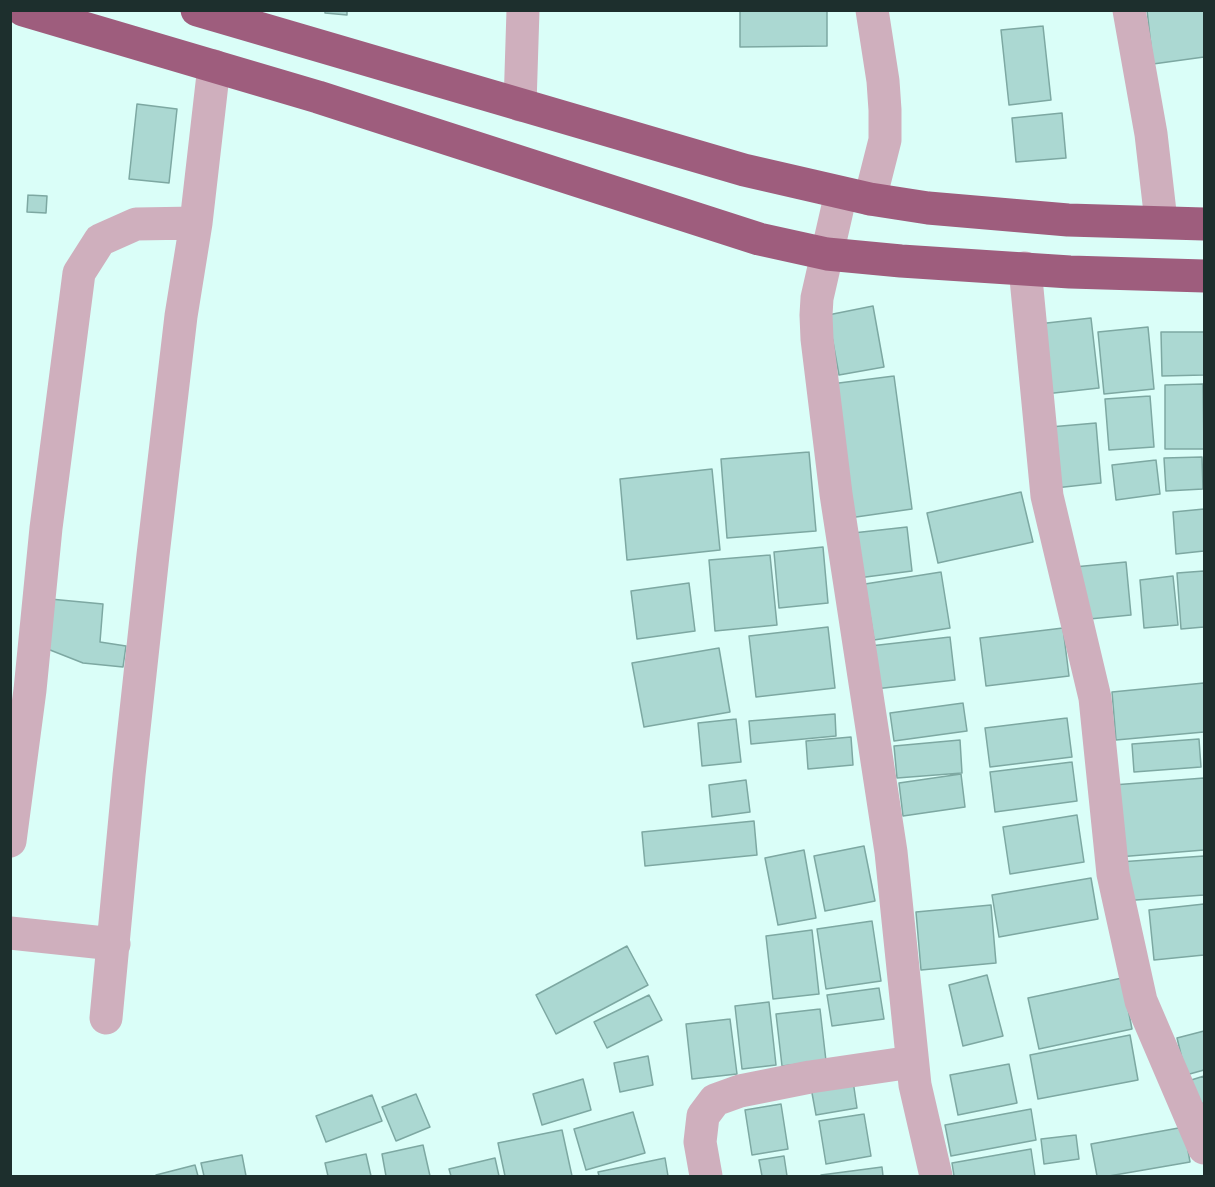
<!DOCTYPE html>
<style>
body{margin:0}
#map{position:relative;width:1215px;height:1187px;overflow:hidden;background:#dafef8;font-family:Quicksand,sans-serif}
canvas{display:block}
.frame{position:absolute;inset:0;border:12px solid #1d2f2d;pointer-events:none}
</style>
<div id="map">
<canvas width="1215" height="1187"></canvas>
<div class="frame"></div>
</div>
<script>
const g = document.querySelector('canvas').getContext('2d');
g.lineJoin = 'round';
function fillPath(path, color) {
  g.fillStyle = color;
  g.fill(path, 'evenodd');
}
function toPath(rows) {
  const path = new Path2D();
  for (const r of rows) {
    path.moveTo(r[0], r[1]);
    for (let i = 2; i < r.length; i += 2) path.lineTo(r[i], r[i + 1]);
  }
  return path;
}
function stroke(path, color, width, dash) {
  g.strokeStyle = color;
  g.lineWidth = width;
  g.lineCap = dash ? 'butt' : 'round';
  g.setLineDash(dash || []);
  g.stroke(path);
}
const building = toPath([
 [325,10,347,10,347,15,325,13,325,10],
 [740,10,827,10,827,46,740,47,740,10],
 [1147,10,1204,10,1204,57,1153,64,1147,10],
 [1043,26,1051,100,1009,105,1001,30,1043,26],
 [137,104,177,109,169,183,129,179,137,104],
 [1062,113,1066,158,1016,162,1012,118,1062,113],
 [28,195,47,196,46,213,27,212,28,195],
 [873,306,884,367,839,375,828,315,873,306],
 [1091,318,1099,388,1045,394,1038,324,1091,318],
 [1148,327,1154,389,1104,394,1098,332,1148,327],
 [1161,332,1204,332,1204,375,1162,376,1161,332],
 [894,376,912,509,849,518,831,384,894,376],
 [1203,384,1204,449,1165,449,1165,385,1203,384],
 [1150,396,1154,447,1109,450,1105,399,1150,396],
 [1096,423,1101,483,1055,488,1050,427,1096,423],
 [809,452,816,531,727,538,721,459,809,452],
 [1202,457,1203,489,1166,491,1164,458,1202,457],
 [1156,460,1160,494,1116,500,1112,465,1156,460],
 [712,469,720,550,627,560,620,479,712,469],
 [1021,492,1033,542,938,563,927,513,1021,492],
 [1204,509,1204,551,1176,554,1173,512,1204,509],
 [907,527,912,571,858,578,853,533,907,527],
 [823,547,828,603,779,608,774,552,823,547],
 [770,555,777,625,715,631,709,560,770,555],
 [1126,562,1131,615,1079,620,1074,567,1126,562],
 [1204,571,1204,627,1181,629,1177,573,1204,571],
 [941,572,950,628,874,640,865,584,941,572],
 [1173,576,1178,625,1144,628,1140,580,1173,576],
 [689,583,695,631,637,639,631,591,689,583],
 [50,599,103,604,100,642,126,646,123,667,83,663,45,648,50,599],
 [828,627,835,688,756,697,749,636,828,627],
 [1063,628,1069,676,986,686,980,638,1063,628],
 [950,637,955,680,875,689,870,646,950,637],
 [719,648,730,712,644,727,632,663,719,648],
 [1204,683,1204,732,1116,740,1112,692,1204,683],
 [963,703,967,731,894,741,890,713,963,703],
 [835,714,836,736,751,744,749,721,835,714],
 [1067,718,1072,757,990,767,985,728,1067,718],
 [736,719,741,762,702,766,698,723,736,719],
 [851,737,853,765,808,769,806,741,851,737],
 [1199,739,1201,767,1134,772,1132,744,1199,739],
 [960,740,962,773,897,778,894,746,960,740],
 [1072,762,1077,801,995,812,990,772,1072,762],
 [961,774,965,807,903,816,899,783,961,774],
 [1204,778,1204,850,1118,857,1113,785,1204,778],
 [746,780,750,812,712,817,709,785,746,780],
 [1077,815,1084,862,1010,874,1003,827,1077,815],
 [754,821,757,855,645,866,642,832,754,821],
 [864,846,875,901,825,911,814,856,864,846],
 [804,850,816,918,778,925,765,858,804,850],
 [1204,856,1204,895,1122,901,1119,862,1204,856],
 [1091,878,1098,919,999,937,992,895,1091,878],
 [1204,904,1204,955,1154,960,1149,910,1204,904],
 [991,905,996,963,921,970,916,912,991,905],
 [872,921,881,981,826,989,817,929,872,921],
 [812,930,819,994,773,999,766,936,812,930],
 [627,946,648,985,556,1034,536,995,627,946],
 [987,975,1003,1036,963,1046,949,985,987,975],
 [1122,978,1132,1029,1039,1049,1028,998,1122,978],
 [879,988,884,1019,832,1026,827,995,879,988],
 [649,995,662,1020,607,1048,594,1022,649,995],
 [769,1002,776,1065,742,1069,735,1006,769,1002],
 [820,1009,826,1061,782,1066,776,1014,820,1009],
 [730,1019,737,1074,692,1079,686,1024,730,1019],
 [1204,1031,1204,1070,1186,1075,1177,1038,1204,1031],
 [1130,1035,1138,1080,1038,1099,1030,1055,1130,1035],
 [648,1056,653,1085,620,1092,614,1063,648,1056],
 [1009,1064,1017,1103,958,1115,950,1075,1009,1064],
 [852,1074,857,1108,816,1115,810,1082,852,1074],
 [1204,1076,1204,1103,1195,1106,1188,1081,1204,1076],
 [583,1079,591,1110,542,1125,533,1094,583,1079],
 [416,1094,430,1127,396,1141,382,1107,416,1094],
 [372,1095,382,1121,326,1142,316,1116,372,1095],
 [781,1104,788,1149,752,1155,745,1110,781,1104],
 [1031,1109,1036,1140,951,1156,945,1125,1031,1109],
 [633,1112,645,1153,586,1170,574,1129,633,1112],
 [864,1114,871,1156,826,1164,819,1121,864,1114],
 [1184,1127,1190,1162,1109,1176,1097,1176,1091,1144,1184,1127],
 [562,1130,572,1176,505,1176,498,1143,562,1130],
 [1076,1135,1079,1159,1044,1164,1041,1139,1076,1135],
 [423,1145,430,1176,386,1176,382,1154,423,1145],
 [1031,1149,1035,1176,954,1176,952,1163,1031,1149],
 [366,1154,371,1176,328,1176,325,1163,366,1154],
 [242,1155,246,1176,204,1176,201,1163,242,1155],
 [784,1156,787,1176,762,1176,759,1160,784,1156],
 [495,1158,499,1176,451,1176,449,1169,495,1158],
 [665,1158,668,1176,599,1176,598,1172,665,1158],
 [195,1165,198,1176,157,1176,156,1175,195,1165],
 [882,1167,883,1176,821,1176,821,1175,882,1167]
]);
const minor = toPath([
 [1129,10,1151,134,1161,221],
 [520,105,523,10],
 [841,193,817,298,816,315,817,339,836,494,891,852,915,1085,936,1176],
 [870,199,885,140,885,110,883,81,872,10],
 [1025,268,1047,496,1095,698,1113,874,1141,1001,1204,1148],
 [10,841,30,690,46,528,79,273,100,240,136,224,196,223],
 [10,933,114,944],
 [106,1018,129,775,153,555,181,316,196,223,214,66],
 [706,1176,700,1142,703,1116,715,1100,740,1091,810,1077,912,1062]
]);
const highway = toPath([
 [23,10,318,97,759,239,827,254,901,261,1070,272,1204,276],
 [197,10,744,170,870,199,928,208,1068,220,1204,224]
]);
fillPath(building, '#abd8d2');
stroke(building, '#7da8a2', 1.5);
stroke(minor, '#cfafbd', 33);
stroke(highway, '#9e5d7d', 33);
</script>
